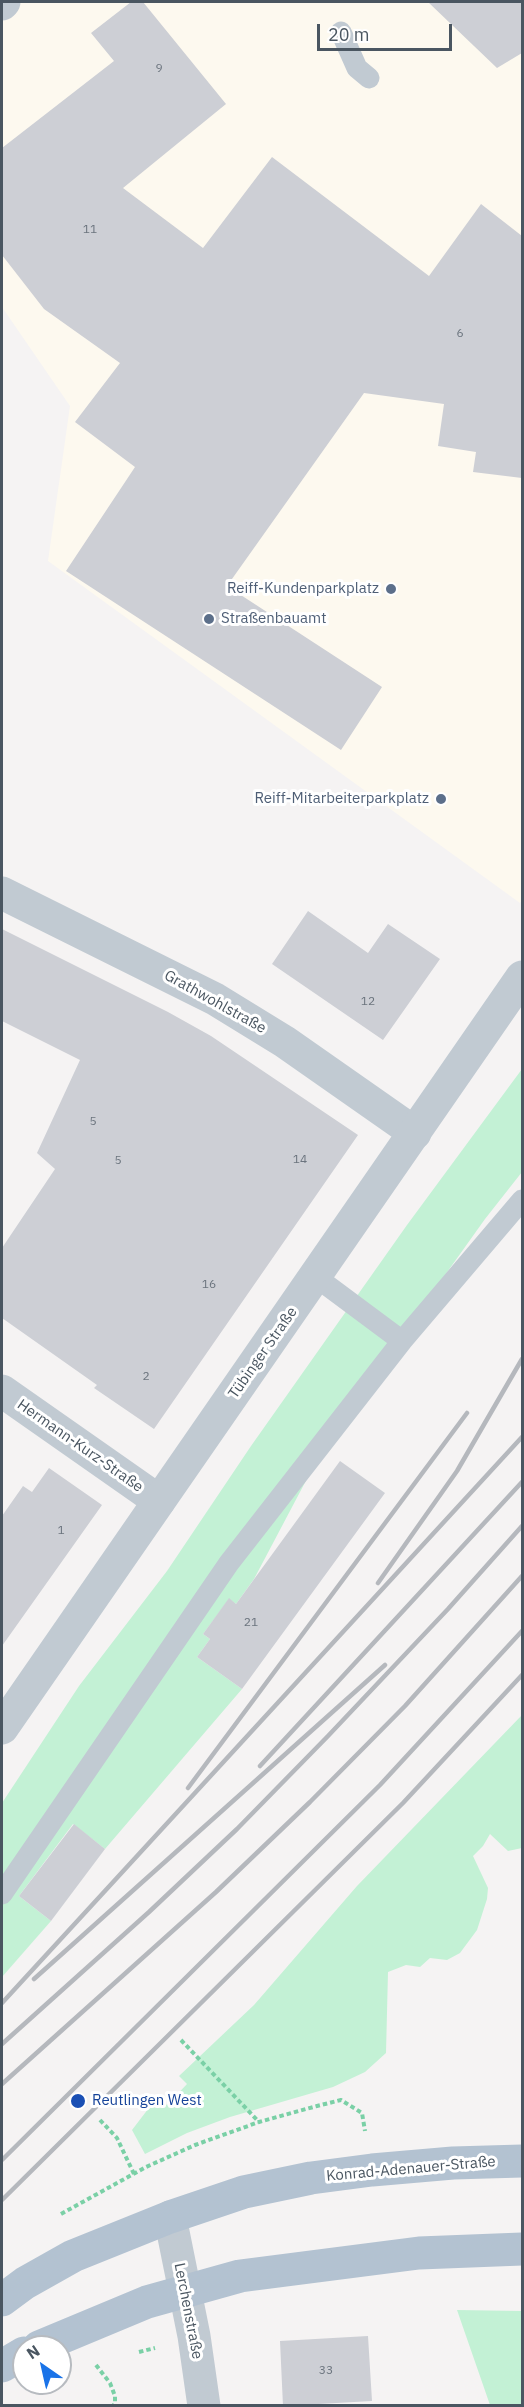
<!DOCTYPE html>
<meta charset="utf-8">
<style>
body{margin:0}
#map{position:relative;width:524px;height:2407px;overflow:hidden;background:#f5f3f3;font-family:"IBM Plex Sans",sans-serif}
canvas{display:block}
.frame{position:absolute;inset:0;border:3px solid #4a5661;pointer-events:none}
.north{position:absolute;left:12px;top:2335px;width:60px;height:60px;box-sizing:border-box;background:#fff;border:2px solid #b7bbc0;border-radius:50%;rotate:326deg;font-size:16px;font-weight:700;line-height:24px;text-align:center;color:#4a5661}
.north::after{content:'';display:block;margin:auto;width:21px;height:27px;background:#1a73e8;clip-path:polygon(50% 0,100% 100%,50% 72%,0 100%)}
.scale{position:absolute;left:317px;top:24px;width:135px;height:27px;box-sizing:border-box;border:3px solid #4a5661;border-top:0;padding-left:8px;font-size:18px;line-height:21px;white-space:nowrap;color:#4a5661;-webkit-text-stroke:4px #fff;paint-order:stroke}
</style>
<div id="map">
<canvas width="524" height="2407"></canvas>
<div class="frame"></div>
<div class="north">N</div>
<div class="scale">20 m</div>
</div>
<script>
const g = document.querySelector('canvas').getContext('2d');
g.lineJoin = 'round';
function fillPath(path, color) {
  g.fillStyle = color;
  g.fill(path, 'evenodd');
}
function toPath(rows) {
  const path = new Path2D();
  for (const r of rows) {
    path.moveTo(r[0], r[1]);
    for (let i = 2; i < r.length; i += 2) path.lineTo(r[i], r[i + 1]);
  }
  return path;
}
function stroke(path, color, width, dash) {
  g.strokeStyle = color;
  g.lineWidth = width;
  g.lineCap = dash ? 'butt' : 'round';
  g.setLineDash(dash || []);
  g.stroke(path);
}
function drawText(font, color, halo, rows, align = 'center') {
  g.font = font + ' "IBM Plex Sans",sans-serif';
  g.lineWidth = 6;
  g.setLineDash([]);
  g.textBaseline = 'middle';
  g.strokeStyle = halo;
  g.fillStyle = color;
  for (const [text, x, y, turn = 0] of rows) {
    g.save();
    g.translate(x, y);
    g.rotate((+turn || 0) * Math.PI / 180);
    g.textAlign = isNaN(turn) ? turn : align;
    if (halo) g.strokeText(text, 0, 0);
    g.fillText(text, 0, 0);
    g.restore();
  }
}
const commercial = toPath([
 [4,2,522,2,522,900,520,903,48,561,70,406,2,307,2,4]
]);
const green = toPath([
 [522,1069,522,1172,485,1219,328,1439,254,1579,236,1604,229,1599,203,1634,210,1639,197,1657,242,1689,105,1849,73,1824,19,1896,51,1921,2,1977,2,1803,79,1686,167,1571,251,1446,407,1225],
 [522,1715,522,1848,508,1851,490,1834,483,1846,473,1856,488,1888,487,1899,477,1930,460,1953,447,1960,430,1958,420,1967,406,1965,388,1972,386,2053,365,2072,333,2087,230,2117,187,2133,145,2154,132,2130,158,2096,167,2105,187,2084,179,2076,254,2005,357,1886],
 [457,2310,522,2311,522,2405,490,2405]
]);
const building = toPath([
 [131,2,143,2,226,104,123,188,203,248,272,157,429,276,481,204,522,236,522,478,473,472,476,452,438,446,444,404,364,393,227,586,382,687,341,750,66,571,135,467,75,422,120,363,44,309,2,255,2,148,114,61,91,33],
 [428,2,522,2,522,53,497,68],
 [308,911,368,953,388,924,440,959,383,1040,272,964],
 [2,929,168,1012,211,1036,358,1135,154,1429,94,1388,97,1385,2,1318,2,1248,55,1169,37,1153,80,1060,2,1021],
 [340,1461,385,1493,242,1689,197,1657,210,1639,203,1634,229,1598,236,1604],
 [49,1468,102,1505,2,1646,2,1516,23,1486,32,1492],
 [74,1824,105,1849,51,1921,19,1896],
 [368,2336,372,2401,283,2406,280,2341]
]);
const path = toPath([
 [181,2040,259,2122],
 [100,2120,117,2138,134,2174],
 [61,2214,146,2167,195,2145,259,2122,317,2106,341,2100,362,2113,365,2131],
 [139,2352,155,2348],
 [96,2365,110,2383,115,2396,115,2403,113,2406]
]);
const service = toPath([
 [341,32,357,68,369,78],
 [402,1341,522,1200],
 [2,1894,229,1563,402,1341,316,1277]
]);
const minor = toPath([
 [2,4,4,2],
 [2,893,215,999,285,1042,415,1133],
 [2,1391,159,1501],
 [170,2217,194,2336,204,2406]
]);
const tertiary = toPath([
 [2,1728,522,977]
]);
const primary = toPath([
 [2,2300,25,2283,73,2256,170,2217,244,2192,311,2178,372,2170,453,2163,522,2161],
 [39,2347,147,2302,240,2276,419,2253,522,2249],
 [2,2366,24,2353]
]);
const rail = toPath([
 [378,1583,457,1471,522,1359],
 [260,1766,522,1482],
 [188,1788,467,1413],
 [34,1979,385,1665],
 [2,2003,522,1437],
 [2,2044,149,1912,237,1829,328,1736,448,1609,522,1526],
 [2,2084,216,1892,310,1802,405,1706,522,1576],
 [2,2160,380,1785,522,1631],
 [2,2200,403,1803,522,1675]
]);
const markers = [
 [391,589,6,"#5c6f8a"],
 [209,619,6,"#5c6f8a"],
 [441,799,6,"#5c6f8a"],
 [78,2101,8,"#1a4fb4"]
];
const numberNames = [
 ["9",159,69],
 ["11",90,230],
 ["6",460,334],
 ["12",368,1002],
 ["5",93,1122],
 ["14",300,1160],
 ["5",118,1161],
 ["16",209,1285],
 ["2",146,1377],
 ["1",61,1531],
 ["21",251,1623],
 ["33",326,2371]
];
const serviceNames = [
 ["Reiff-Kundenparkplatz",379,589],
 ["Straßenbauamt",221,619,"left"],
 ["Reiff-Mitarbeiterparkplatz",429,799]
];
const streetNames = [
 ["Grathwohlstraße",215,1002,29],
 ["Tübinger Straße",263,1353,-55],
 ["Hermann-Kurz-Straße",80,1446,35],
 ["Konrad-Adenauer-Straße",411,2169,-5],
 ["Lerchenstraße",188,2311,79]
];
const transitNames = [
 ["Reutlingen West",92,2101]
];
fillPath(commercial, '#fdf9ef');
fillPath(green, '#c3f1d5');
fillPath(building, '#cdcfd5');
stroke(path, '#7ad0a6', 4, [4.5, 3]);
stroke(service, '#c1cad2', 21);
stroke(minor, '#c1cad2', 33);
stroke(tertiary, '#c1cad2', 33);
stroke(primary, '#b3c2d1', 33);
stroke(rail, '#b5b8bd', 4.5);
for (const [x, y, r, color] of markers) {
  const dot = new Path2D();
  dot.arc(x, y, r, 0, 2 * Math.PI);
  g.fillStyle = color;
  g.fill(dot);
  stroke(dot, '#fff', 2);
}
drawText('12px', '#6b747e', null, numberNames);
drawText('15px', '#4e5e75', '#fff', serviceNames, 'right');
drawText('15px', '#4a5661', '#fff', streetNames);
drawText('15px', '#164399', '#fff', transitNames, 'left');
</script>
